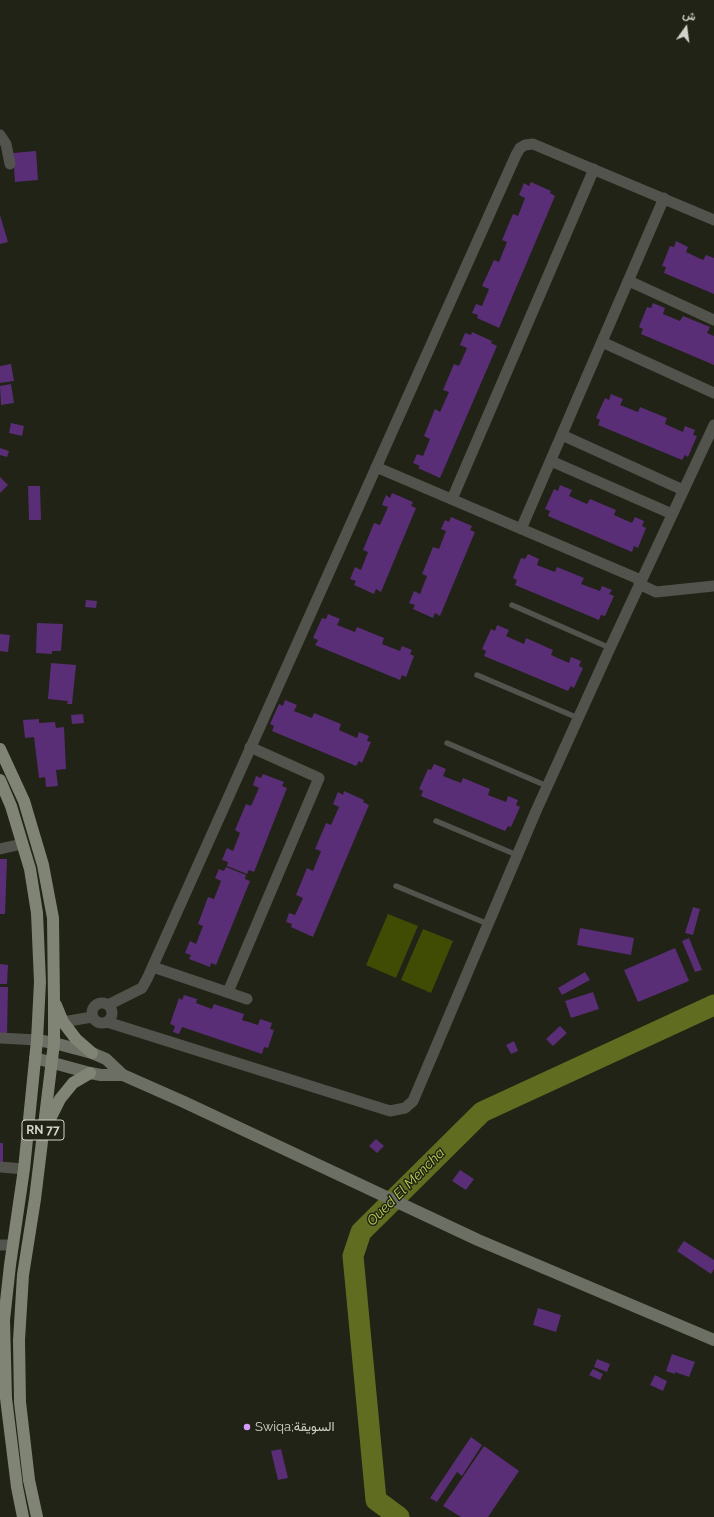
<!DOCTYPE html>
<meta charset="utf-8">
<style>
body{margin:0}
#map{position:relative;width:714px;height:1517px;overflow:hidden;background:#202315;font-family:Raleway,Vazirmatn,sans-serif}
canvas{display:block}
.north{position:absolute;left:666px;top:8px;width:40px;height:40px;-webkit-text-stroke:3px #202315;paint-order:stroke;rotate:14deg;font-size:11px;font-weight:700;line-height:16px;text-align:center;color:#d1d4ca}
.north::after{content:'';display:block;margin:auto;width:14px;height:18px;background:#d1d4ca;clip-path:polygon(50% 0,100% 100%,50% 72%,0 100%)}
</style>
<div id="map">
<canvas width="714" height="1517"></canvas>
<div class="north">ش</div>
</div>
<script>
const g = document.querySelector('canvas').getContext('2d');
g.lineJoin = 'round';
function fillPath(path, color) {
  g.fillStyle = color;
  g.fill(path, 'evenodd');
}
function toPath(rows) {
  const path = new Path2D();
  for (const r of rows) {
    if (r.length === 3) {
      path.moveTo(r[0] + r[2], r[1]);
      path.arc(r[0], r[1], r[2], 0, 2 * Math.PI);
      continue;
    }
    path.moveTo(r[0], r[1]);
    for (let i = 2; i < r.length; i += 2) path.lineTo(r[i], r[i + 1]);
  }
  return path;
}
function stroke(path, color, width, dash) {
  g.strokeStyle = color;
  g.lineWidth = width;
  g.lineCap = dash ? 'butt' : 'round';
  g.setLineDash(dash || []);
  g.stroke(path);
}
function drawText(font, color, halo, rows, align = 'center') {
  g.font = font + ' Raleway,Vazirmatn,sans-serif';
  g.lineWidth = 3;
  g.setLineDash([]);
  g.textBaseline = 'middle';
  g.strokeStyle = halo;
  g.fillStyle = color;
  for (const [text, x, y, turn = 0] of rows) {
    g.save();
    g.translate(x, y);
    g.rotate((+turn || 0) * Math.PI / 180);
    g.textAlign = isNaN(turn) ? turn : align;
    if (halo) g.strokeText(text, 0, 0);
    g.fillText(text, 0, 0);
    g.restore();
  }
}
const green = toPath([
 [388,914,418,926,396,978,366,965],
 [423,929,453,941,431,993,401,980]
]);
const river = toPath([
 [399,1517,376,1500,353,1256,361,1232,482,1112,714,1005]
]);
const building = toPath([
 [36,151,38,180,15,182,13,153],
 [531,182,551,191,550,193,555,196,499,328,477,318,478,315,472,313,476,304,482,306,489,289,482,286,494,260,499,262,507,242,502,240,513,214,518,216,525,198,519,195,524,183,529,186],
 [0,215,8,242,0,244],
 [676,241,688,247,686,252,703,260,706,255,714,258,714,294,664,273,666,267,662,266,670,246,674,247],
 [653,303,665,308,663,314,680,321,683,316,710,327,707,333,714,336,714,365,641,334,643,329,639,327,647,307,651,308],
 [472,332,492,341,491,343,497,346,440,478,418,468,420,466,413,463,417,454,423,456,430,439,424,436,435,409,440,412,449,392,443,390,454,364,459,366,467,348,460,345,465,333,471,335],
 [11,364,14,381,0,383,0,366],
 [11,384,14,403,1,405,0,386],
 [611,394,623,399,620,405,638,412,640,407,667,418,665,424,683,432,685,426,695,430,693,435,697,436,688,457,685,455,682,460,598,425,600,420,596,418,605,398,609,400],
 [11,423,24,426,22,436,9,433],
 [0,448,9,451,7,457,0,455],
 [0,477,8,485,0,493],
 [560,485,572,490,569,496,587,504,590,499,616,510,614,515,632,523,635,517,644,521,642,526,646,528,638,548,634,546,632,552,548,516,550,511,545,509,554,489,558,491],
 [28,486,40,486,41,520,29,520],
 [392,493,413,502,411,506,416,508,381,592,376,589,374,594,354,585,356,581,350,579,355,567,361,570,368,552,363,550,374,523,380,525,388,507,382,505,386,495,390,498],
 [451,517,472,526,470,530,475,532,440,616,435,613,433,618,413,609,415,605,409,603,414,591,420,594,427,576,422,574,433,547,439,549,446,531,441,529,445,520,449,522],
 [528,554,539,559,537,565,555,572,557,567,584,578,581,584,600,591,602,586,612,590,609,594,614,596,605,616,601,615,599,620,515,585,517,580,513,578,521,558,525,559],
 [86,600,97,601,96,608,85,607],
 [328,614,340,619,337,625,355,632,357,627,384,638,382,644,400,651,402,646,412,650,410,654,414,656,406,677,402,675,400,680,315,645,318,640,313,638,322,618,326,619],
 [37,623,63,624,61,651,52,651,52,654,36,653],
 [497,625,509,630,506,636,524,644,526,638,553,650,551,655,569,663,571,657,581,661,579,666,583,668,574,688,571,686,568,691,484,656,486,651,482,649,491,629,495,631],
 [0,634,10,635,8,652,0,651],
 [51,663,76,665,72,704,67,704,68,701,48,699],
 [285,700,297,705,294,711,312,718,314,713,341,724,339,730,357,738,359,732,369,736,367,741,371,742,362,763,359,761,356,766,272,731,274,726,270,724,279,704,283,706],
 [83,714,84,723,72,724,71,715],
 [39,719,39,723,55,722,56,728,64,727,66,769,56,770,58,786,46,787,45,777,39,778,34,737,25,738,23,720],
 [434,764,446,769,443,776,461,783,463,778,490,789,488,795,506,802,508,796,518,800,516,805,520,807,511,827,508,826,505,831,421,796,423,791,419,789,428,769,431,770],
 [263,774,284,782,282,786,287,788,254,872,249,870,247,874,227,866,228,862,222,860,227,848,233,851,240,833,235,830,246,804,251,806,259,788,253,785,256,776,261,778],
 [344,791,364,800,363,802,369,805,313,937,291,927,292,924,286,922,289,913,295,915,303,898,296,895,307,868,313,871,321,851,315,849,326,823,331,825,339,807,333,804,338,792,343,795],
 [0,859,7,859,5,914,0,914],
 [226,867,246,875,245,879,250,881,216,965,211,963,210,967,189,959,191,955,185,953,190,941,196,944,203,926,198,924,208,897,214,899,221,881,215,878,219,869,224,871],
 [693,907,700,909,693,935,685,933],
 [580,928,634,938,631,955,577,945],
 [689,938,702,970,695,972,682,941],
 [675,948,689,981,638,1002,624,970],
 [0,964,8,965,7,984,0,984],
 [585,972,590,980,562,995,558,988],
 [0,987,8,987,7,1035,0,1035],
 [593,992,599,1009,571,1018,565,1001],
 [184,995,197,999,196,1003,212,1009,214,1004,244,1014,242,1020,258,1025,260,1019,272,1023,270,1029,274,1030,268,1048,264,1047,262,1054,182,1027,179,1034,173,1032,175,1026,170,1024,179,998,182,1000],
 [560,1026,567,1033,553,1046,546,1039],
 [514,1041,518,1051,511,1054,506,1045],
 [376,1139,384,1146,377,1153,369,1146],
 [0,1143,3,1143,3,1163,0,1163],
 [460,1170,474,1179,466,1190,452,1181],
 [684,1241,714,1260,714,1269,711,1274,677,1251],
 [538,1308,561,1315,556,1332,533,1325],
 [672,1354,695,1362,689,1377,675,1372,675,1374,666,1371],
 [597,1359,610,1364,607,1372,594,1367],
 [593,1369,603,1374,600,1380,589,1375],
 [655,1375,667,1381,663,1391,650,1385],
 [471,1437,482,1445,462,1476,457,1472,437,1502,430,1498],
 [484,1446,519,1471,488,1517,461,1517,443,1506],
 [281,1449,288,1478,278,1480,271,1451]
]);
const lane = toPath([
 [512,605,610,648],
 [477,675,578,718],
 [447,743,547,786],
 [436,821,517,855],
 [396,886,488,924]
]);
const street = toPath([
 [0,135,6,144,10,164],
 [629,281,714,320],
 [602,342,714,393],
 [562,435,683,490],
 [551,461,672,514],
 [376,467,641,580],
 [452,499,594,169],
 [521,529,664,198],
 [639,584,656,592,714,586],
 [0,849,22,844],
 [153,967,247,999],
 [228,992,319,778,250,747],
 [102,1013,10],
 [108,1005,142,988,147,979,516,155,520,148,525,145,533,144,714,220],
 [63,1022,92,1017],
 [107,1022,390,1111,405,1108,413,1101,536,811,610,648,714,425],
 [0,1038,37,1040],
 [0,1167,24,1169],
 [0,1245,13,1245]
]);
const secondary = toPath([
 [37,1040,54,1043,92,1053,106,1059,123,1075,184,1102,478,1240,714,1340],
 [35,1058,90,1073,101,1075,123,1075]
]);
const primary = toPath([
 [0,749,24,801,43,865,53,918,54,1002,54,1043,35,1199,23,1275,19,1340,20,1402,29,1480,37,1517],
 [0,780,11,806,30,869,37,913,40,982,37,1040,24,1169,10,1265,4,1320,6,1398,17,1487,23,1517],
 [56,1005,63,1022,76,1039,92,1053],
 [47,1125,60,1099,73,1083,90,1073]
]);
const markers = [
 [247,1427,4,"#d39cfc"]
];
const shields = [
 [43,1130,42]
];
const shieldNames = [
 ["RN 77",43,1130]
];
const poiNames = [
 ["Swiqa;السويقة",255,1427]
];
const waterNames = [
 ["Oued El Mencha",406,1187,-45]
];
fillPath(green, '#404b03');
stroke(river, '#606d21', 21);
fillPath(building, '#5a2d77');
stroke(lane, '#51534c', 5.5);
stroke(street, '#51534c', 11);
stroke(secondary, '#6c6f63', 12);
stroke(primary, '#808475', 12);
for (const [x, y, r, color] of markers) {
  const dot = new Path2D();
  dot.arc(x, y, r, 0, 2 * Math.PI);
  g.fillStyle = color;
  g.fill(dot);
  stroke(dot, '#202315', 1.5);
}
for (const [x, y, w] of shields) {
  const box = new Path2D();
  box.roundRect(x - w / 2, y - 10, w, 20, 3);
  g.fillStyle = '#202315';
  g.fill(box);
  stroke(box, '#d1d4ca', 1);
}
drawText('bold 12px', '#d1d4ca', null, shieldNames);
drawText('13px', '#d1d4ca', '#202315', poiNames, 'left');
drawText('italic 14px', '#bad250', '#202315', waterNames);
</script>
